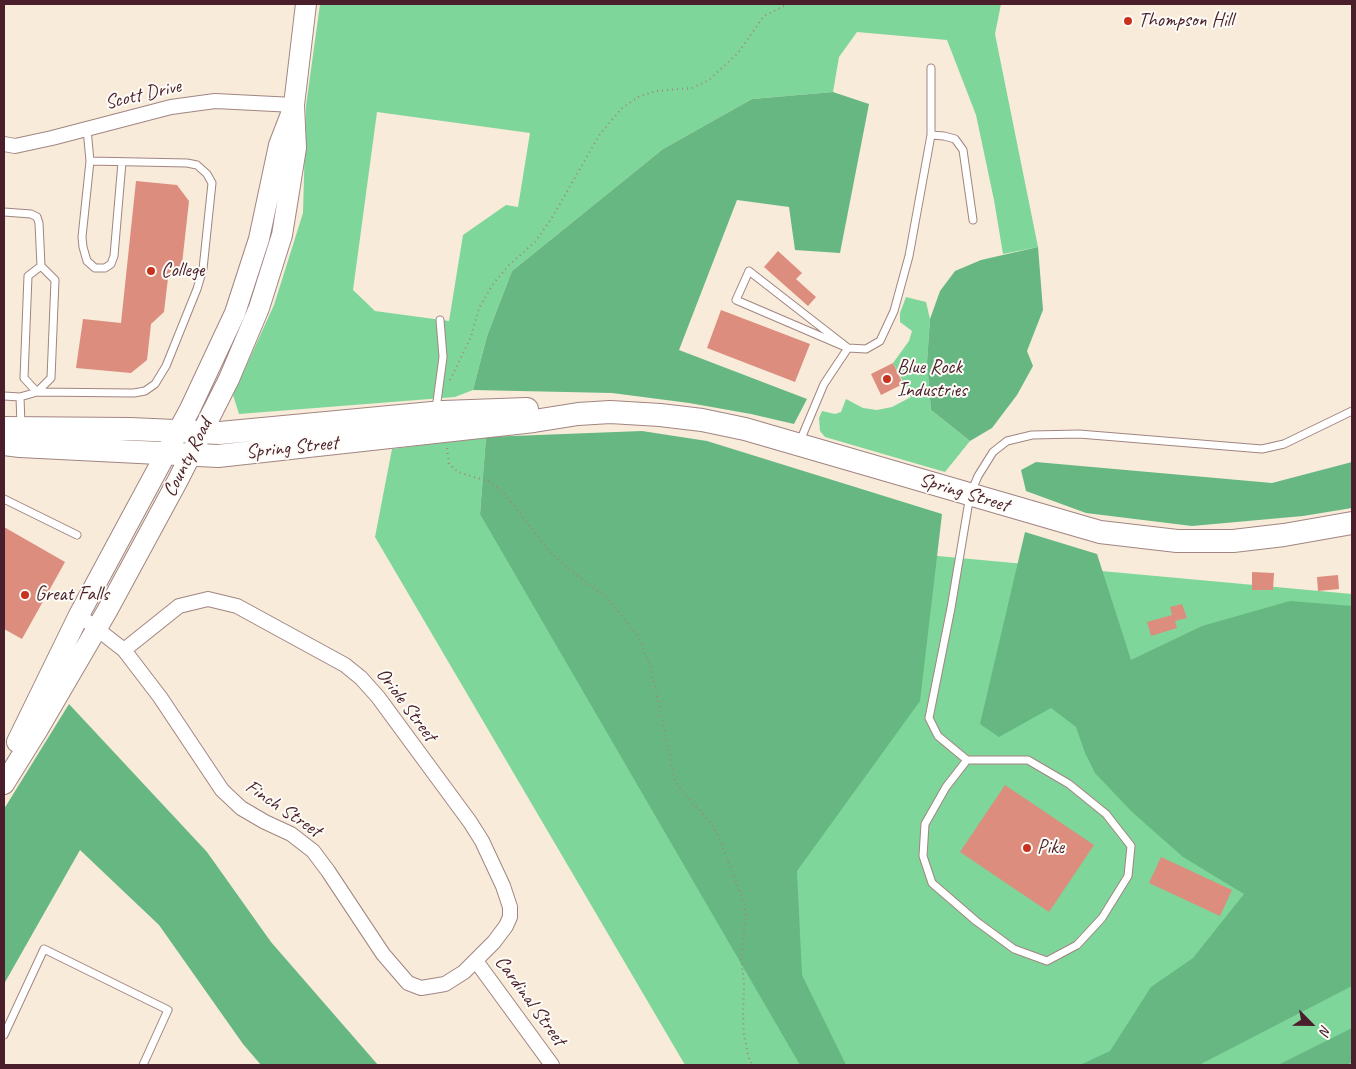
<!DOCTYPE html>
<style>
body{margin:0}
#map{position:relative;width:1356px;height:1069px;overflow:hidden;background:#f8ebd9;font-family:Caveat,sans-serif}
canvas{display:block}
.frame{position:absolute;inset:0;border:5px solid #4a1f2b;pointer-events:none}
.north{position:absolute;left:1286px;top:999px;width:50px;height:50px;-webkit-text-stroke:4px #fdfcf7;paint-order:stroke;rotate:113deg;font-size:14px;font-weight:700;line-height:20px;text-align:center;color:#4a1f2b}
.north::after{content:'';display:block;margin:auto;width:18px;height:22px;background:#4a1f2b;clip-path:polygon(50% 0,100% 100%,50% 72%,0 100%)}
</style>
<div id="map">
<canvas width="1356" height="1069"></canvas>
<div class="frame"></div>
<div class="north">N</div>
</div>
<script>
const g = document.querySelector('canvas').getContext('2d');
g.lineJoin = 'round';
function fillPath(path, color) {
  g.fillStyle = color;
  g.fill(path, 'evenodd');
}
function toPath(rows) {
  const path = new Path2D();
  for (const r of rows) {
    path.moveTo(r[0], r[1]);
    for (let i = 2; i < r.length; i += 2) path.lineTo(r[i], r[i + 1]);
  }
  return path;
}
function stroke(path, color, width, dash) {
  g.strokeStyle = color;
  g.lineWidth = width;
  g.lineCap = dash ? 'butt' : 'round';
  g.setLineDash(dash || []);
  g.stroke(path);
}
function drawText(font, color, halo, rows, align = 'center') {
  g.font = font + ' Caveat,sans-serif';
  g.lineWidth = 4;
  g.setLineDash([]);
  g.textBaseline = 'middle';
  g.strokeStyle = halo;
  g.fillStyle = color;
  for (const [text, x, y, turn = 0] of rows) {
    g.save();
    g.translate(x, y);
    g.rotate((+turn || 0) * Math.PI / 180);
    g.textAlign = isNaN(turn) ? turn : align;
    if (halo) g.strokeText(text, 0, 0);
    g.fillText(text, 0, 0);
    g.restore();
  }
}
const green = toPath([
 [320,4,1001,4,995,34,1038,247,1003,254,994,200,976,115,947,40,857,32,839,57,833,92,752,99,663,149,512,271,487,336,473,390,455,397,239,414,233,395,274,305,303,213,306,106],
 [377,112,530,133,518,207,506,205,463,235,449,321,375,311,353,290],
 [906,297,926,302,930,319,927,362,931,410,970,441,945,472,825,437,820,431,819,418,822,411,835,414,841,412,846,399,863,408,877,410,892,407,911,397,893,363,909,341,912,331,900,322,900,313],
 [486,437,480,514,1352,594,1352,1065,685,1065,375,537,392,449]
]);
const forest = toPath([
 [833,92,869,104,840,253,795,250,789,207,737,200,679,350,807,399,794,424,751,414,689,403,612,393,473,390,487,336,512,271,663,149,752,99],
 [1038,247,1043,310,1027,351,1033,366,1017,395,992,428,970,441,931,410,927,362,930,319,940,291,955,271,981,260],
 [642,431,707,441,942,514,920,701,797,871,802,975,846,1065,800,1065,480,514,486,437],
 [1036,462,1272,483,1352,462,1352,508,1303,516,1192,526,1086,513,1026,491,1021,470],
 [1025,532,1097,554,1131,660,1202,626,1290,601,1352,606,1352,986,1199,1065,1080,1065,1110,1051,1151,987,1193,958,1244,894,1183,857,1131,811,1095,773,1085,753,1076,727,1051,708,999,737,980,724],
 [69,704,207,852,271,942,378,1065,261,1065,243,1044,159,925,80,850,4,984,4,809],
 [1352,1028,1352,1062,1346,1065,1278,1065]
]);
const building = toPath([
 [136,181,177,185,189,201,182,264,168,278,164,312,151,324,147,360,131,373,76,368,83,319,121,323],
 [778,251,802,273,796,279,816,297,808,306,764,267],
 [721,310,810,344,795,382,707,348],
 [893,363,903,384,881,395,871,374],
 [4,527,65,562,22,639,4,629],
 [1252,572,1274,573,1273,590,1252,590],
 [1338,575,1339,589,1318,591,1317,577],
 [1182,604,1187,618,1175,621,1177,628,1151,636,1147,622,1172,615,1170,607],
 [1005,785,1094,845,1049,912,960,852],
 [1161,857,1232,890,1220,916,1149,883]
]);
const path = toPath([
 [450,380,471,337,479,308,493,284,509,265,536,241,553,216,600,134,621,109,638,97,656,91,692,88,709,80,738,53,764,16,788,4],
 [447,448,449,464,458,472,490,482,504,493,549,551,567,568,606,597,639,637,651,668,675,781,682,791,710,822,719,837,744,903,746,916,741,957,744,983,743,1016,744,1035,749,1059,753,1065]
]);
const lane = toPath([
 [931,135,944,136,955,139,963,150,973,220],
 [90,161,82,237,83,247,87,261,95,268,105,268,111,264,114,256,122,162],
 [4,212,31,214,37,217,39,223,41,266,55,280,51,378,37,392],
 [37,392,24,378,28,276,41,266],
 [4,396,20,397,21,425],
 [20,397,37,392,134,393,145,391,155,384,166,366,197,289,203,269,212,183,207,174,197,165,187,163,90,161,87,129],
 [436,409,443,357,440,320],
 [800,441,824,384,848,348,749,271,736,300,848,348,866,349,880,341,894,311,909,256,931,135,931,68],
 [4,499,77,535],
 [967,760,946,787,925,824,923,856,932,883,976,921,1014,949,1047,961,1077,945,1102,918,1128,876,1131,846,1106,814,1069,784,1028,760,967,760,938,736,929,718,951,608,970,495,978,476,993,452,1007,441,1032,435,1079,434,1262,449,1284,444,1352,411],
 [4,1035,44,949,168,1010,143,1065]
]);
const street = toPath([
 [4,144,15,146,52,138,171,107,215,101,294,105],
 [79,615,124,650,160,697,222,790,241,808,265,822,291,834,313,851,328,871,383,954,408,983,421,988,445,984,464,972,494,942,506,926,510,917,510,907,503,886,482,841,470,822,378,697,361,678,345,665,237,606,208,599,179,606,124,650],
 [476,961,552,1065]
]);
const secondary = toPath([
 [17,742,79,615,190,409,235,313,259,239,279,145,291,114],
 [4,784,37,731,107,611,178,480,229,379,259,308,282,235,296,148,294,105,306,4]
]);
const primary = toPath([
 [4,428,130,429,220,433,443,412,527,409],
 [4,444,20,446,218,456,534,421,578,414,610,412,660,415,702,420,745,429,1100,532,1177,541,1233,541,1284,535,1352,523]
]);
const markers = [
 [1128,21,5,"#c8321e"],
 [151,271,5,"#c8321e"],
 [887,379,5,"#c8321e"],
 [25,595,5,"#c8321e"],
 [1027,848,5,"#c8321e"]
];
const poiNames = [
 ["Thompson Hill",1138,21],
 ["College",161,271],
 ["Blue Rock",897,368],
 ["Industries",897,391],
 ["Great Falls",35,595],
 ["Pike",1037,848]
];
const streetNames = [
 ["Scott Drive",143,95,-13],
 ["Spring Street",292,448,-6],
 ["County Road",188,458,-63],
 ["Spring Street",964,493,17],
 ["Oriole Street",406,705,53],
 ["Finch Street",283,809,34],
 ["Cardinal Street",530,1001,54]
];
fillPath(green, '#7fd69a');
fillPath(forest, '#67b782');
fillPath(building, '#dc8d7d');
stroke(lane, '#a18582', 9);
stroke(street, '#a18582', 16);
stroke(secondary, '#a18582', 22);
stroke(primary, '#a18582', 24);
stroke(path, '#a18582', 2, [1, 4]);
stroke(lane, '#fff', 7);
stroke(street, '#fff', 14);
stroke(secondary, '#fff', 20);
stroke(primary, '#fff', 22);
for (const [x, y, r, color] of markers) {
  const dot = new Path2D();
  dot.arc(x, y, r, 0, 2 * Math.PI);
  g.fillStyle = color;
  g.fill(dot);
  stroke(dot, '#fdfcf7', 2);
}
drawText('20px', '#4a1f2b', '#fdfcf7', poiNames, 'left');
drawText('20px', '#4a1f2b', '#fdfcf7', streetNames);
</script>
